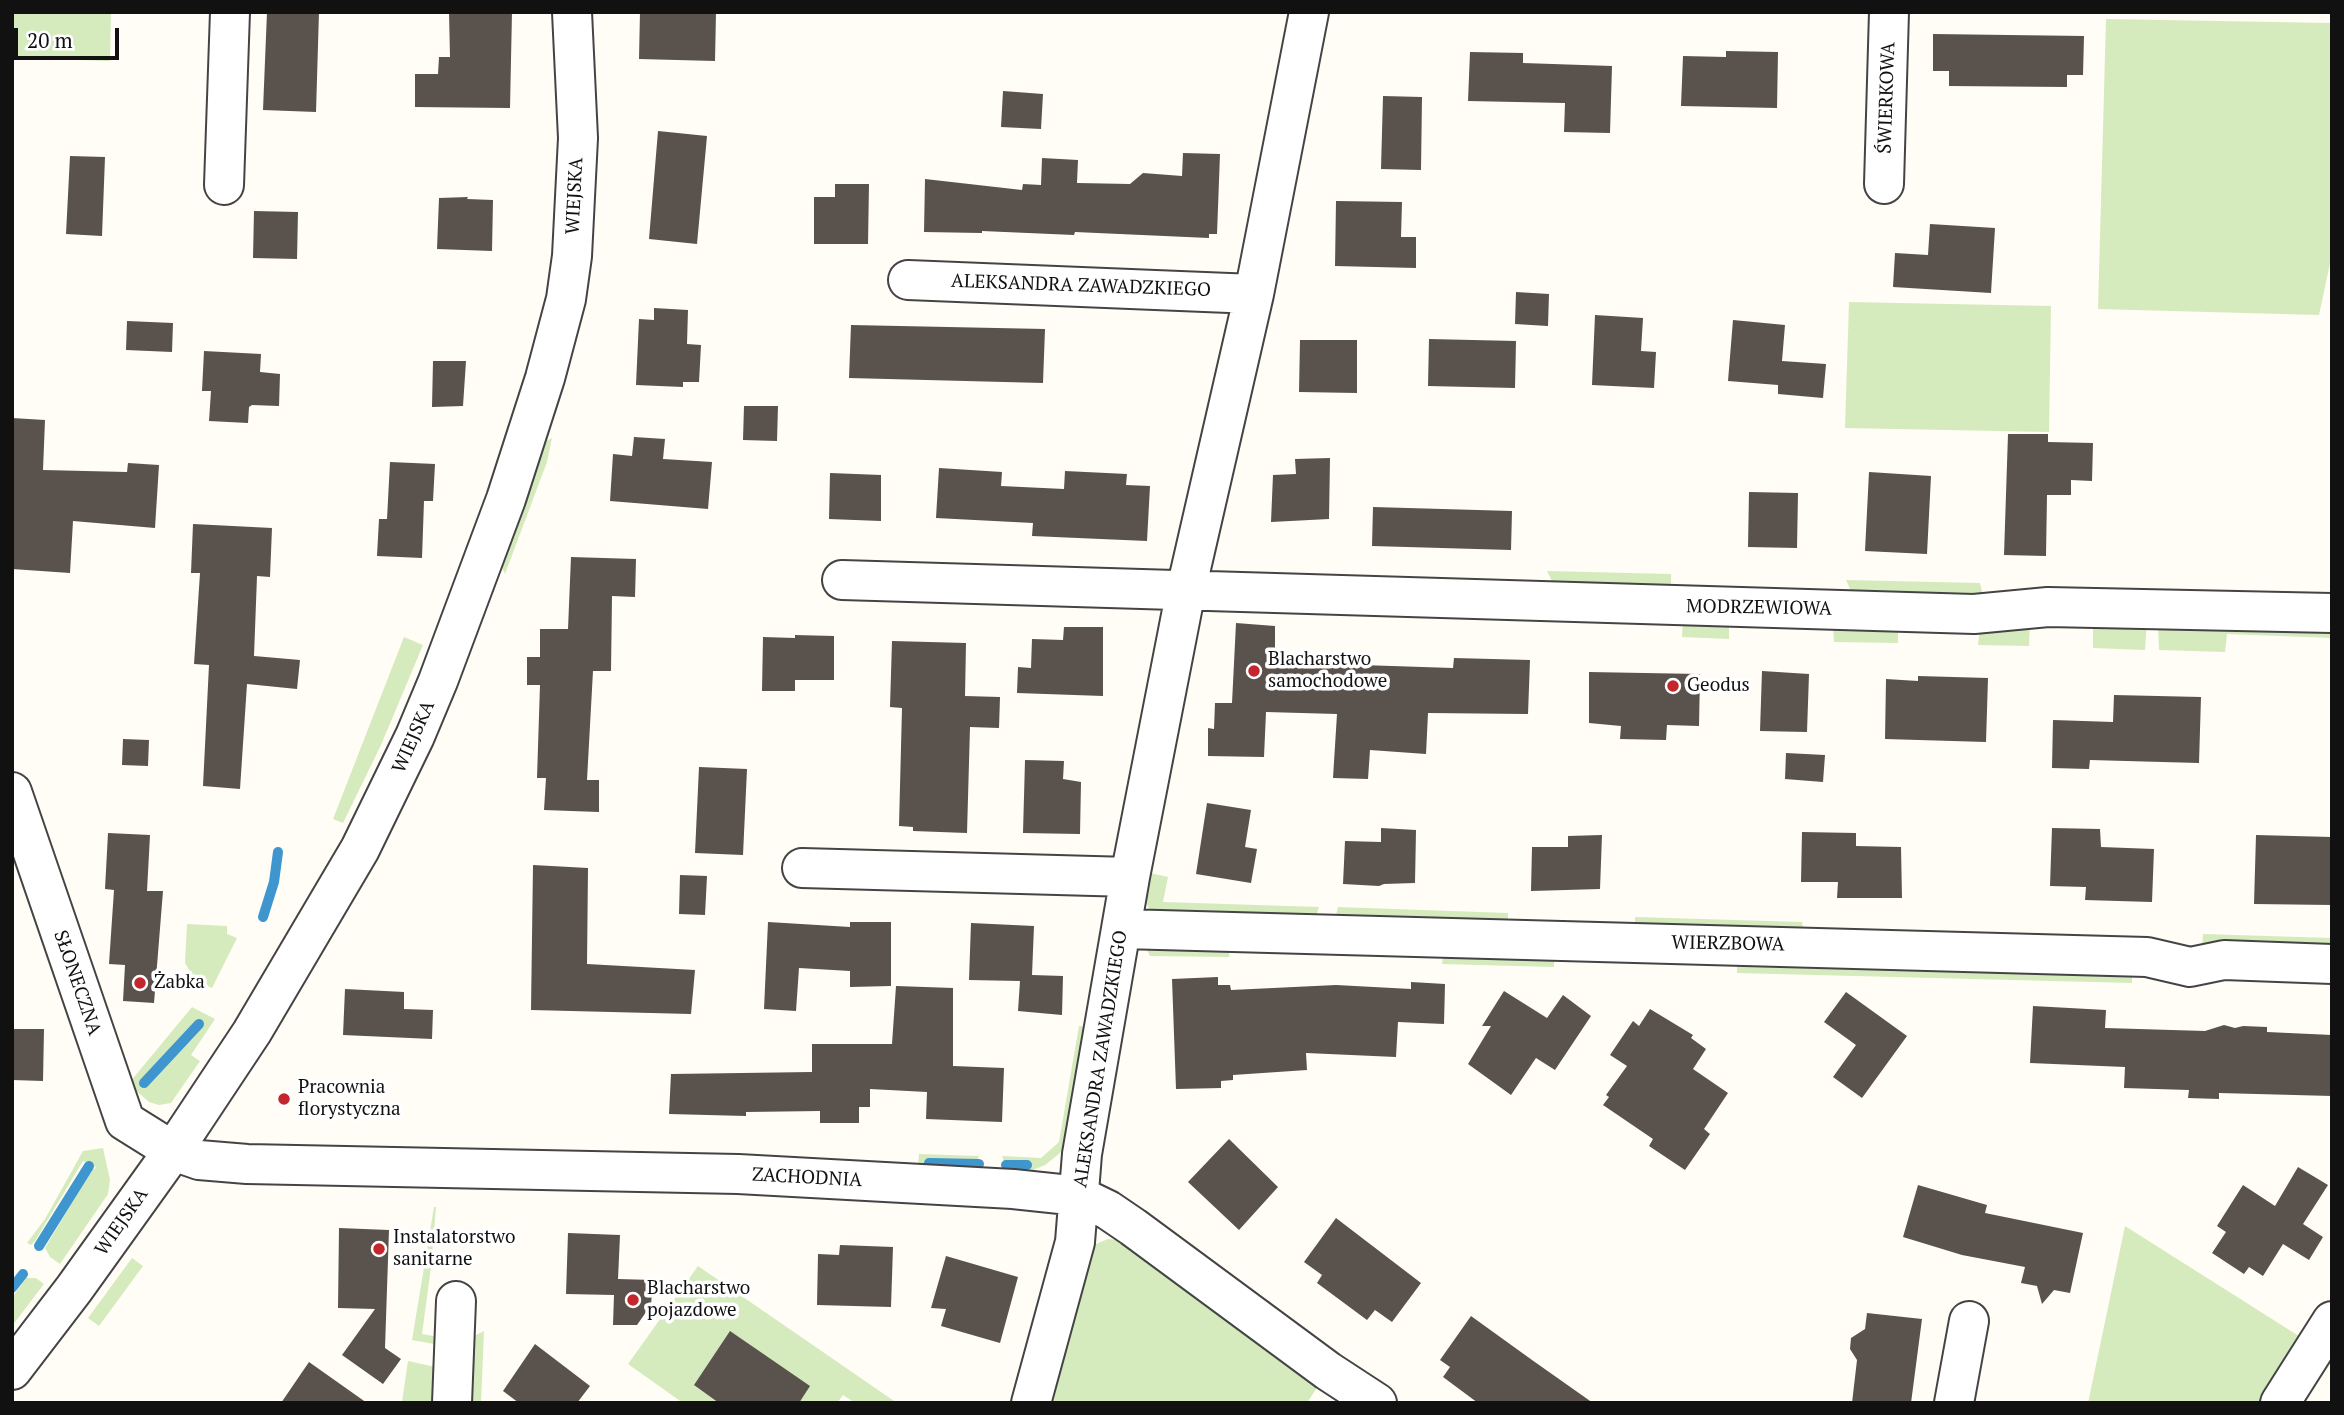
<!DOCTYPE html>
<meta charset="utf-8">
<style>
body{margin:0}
#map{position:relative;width:2344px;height:1415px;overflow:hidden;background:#fffdf5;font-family:"PT Serif",serif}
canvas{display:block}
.frame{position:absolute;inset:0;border:14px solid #111;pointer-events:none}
.scale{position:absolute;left:14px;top:28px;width:105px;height:32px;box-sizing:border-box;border:4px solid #111;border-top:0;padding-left:9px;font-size:21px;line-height:24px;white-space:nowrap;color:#111;-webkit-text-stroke:5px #fff;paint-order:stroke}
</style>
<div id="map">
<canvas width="2344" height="1415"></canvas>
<div class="frame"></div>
<div class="scale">20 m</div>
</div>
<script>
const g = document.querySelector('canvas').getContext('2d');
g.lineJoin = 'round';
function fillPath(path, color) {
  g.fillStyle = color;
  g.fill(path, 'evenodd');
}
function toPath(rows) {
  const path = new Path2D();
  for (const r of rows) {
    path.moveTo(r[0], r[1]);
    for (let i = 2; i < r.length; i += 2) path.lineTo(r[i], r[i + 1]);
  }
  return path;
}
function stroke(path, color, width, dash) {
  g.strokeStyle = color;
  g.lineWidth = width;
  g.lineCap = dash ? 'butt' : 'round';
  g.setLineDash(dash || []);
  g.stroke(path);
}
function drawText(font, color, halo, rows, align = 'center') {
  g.font = font + ' "PT Serif",serif';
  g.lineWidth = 7;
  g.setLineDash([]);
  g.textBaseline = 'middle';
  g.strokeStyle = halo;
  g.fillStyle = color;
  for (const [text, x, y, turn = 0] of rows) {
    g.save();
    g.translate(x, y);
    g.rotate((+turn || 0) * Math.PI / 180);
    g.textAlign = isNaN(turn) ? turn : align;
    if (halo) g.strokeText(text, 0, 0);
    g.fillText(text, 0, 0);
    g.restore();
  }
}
const green = toPath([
 [12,12,111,12,110,61,12,58],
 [2106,19,2332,23,2332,254,2319,315,2098,309],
 [1849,302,2051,306,2049,432,1845,428],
 [552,438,547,462,505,574,500,563,542,443],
 [1547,571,1671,574,1671,591,1553,583],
 [1846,580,1980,583,1983,596,1855,595,1850,589],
 [1683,619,1729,621,1729,639,1682,637],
 [2093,620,2147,621,2145,650,2093,648],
 [2030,621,2029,646,1978,645,1980,627],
 [2158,623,2332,627,2332,638,2227,634,2225,652,2159,650],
 [1898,625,1898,643,1834,642,1833,627],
 [404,637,423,645,381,745,343,823,333,819],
 [1150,873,1168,877,1163,902,1319,907,1316,916,1157,914,1149,909,1144,897],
 [1338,907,1508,913,1508,920,1503,926,1342,921,1336,915],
 [1635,917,1802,922,1803,928,1797,934,1635,928],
 [187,924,227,926,227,934,237,938,212,988,195,980,185,963],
 [2203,934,2332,938,2332,951,2202,949],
 [1230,945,1229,957,1150,956,1146,948],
 [1554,955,1554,967,1442,964,1443,956],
 [1742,960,2132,971,2132,983,1737,973,1737,965],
 [192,1007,215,1019,191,1055,200,1061,171,1103,159,1105,149,1102,134,1089,130,1082],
 [1079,1026,1090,1027,1066,1141,1060,1153,1045,1165,1033,1170,1012,1173,1007,1170,1002,1156,1041,1158,1059,1142],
 [103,1148,110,1180,108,1194,60,1264,50,1257,45,1248,92,1169,97,1168,83,1161,35,1241,31,1245,27,1243,45,1219,83,1151],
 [919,1154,979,1156,973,1171,918,1166],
 [434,1207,436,1207,431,1267,422,1334,439,1337,440,1345,412,1340],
 [2125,1226,2302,1338,2260,1403,2088,1403],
 [1108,1239,1125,1241,1320,1383,1307,1403,1047,1403,1088,1255,1096,1244],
 [132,1258,143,1266,99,1326,88,1318],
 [698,1266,897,1403,855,1403,843,1395,837,1403,683,1403,628,1364],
 [26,1278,36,1278,44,1284,12,1326,12,1298],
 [484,1331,481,1403,466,1403,472,1337],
 [408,1361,440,1368,443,1403,402,1402]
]);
const stream = toPath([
 [263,917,274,882,278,852],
 [144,1083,199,1024],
 [929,1163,979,1164],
 [1006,1165,1027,1165],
 [39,1246,89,1166],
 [12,1288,23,1274]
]);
const building = toPath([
 [267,12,319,12,316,112,263,110],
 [449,12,512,12,510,108,415,107,415,74,438,74,439,57,450,57],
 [640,12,716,12,715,61,639,59],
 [1933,34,2084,36,2083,75,2067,75,2067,87,1949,86,1949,71,1933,71],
 [1726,51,1778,52,1777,108,1681,106,1683,56,1726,57],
 [1470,52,1523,53,1523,63,1612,66,1610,133,1564,132,1565,103,1468,101],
 [1003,91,1043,94,1041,129,1001,127],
 [1383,96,1422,97,1421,170,1381,169],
 [658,131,707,136,697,244,649,239],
 [1183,153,1220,154,1217,234,1209,234,1209,238,1075,232,1074,235,982,231,982,233,924,232,925,179,1022,190,1023,184,1041,185,1042,158,1078,160,1077,183,1130,184,1143,173,1182,176],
 [70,156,105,157,102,236,66,234],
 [835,184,869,184,868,244,814,244,814,197,835,197],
 [468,197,467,199,493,200,492,251,437,249,439,198],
 [1336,201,1402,202,1401,237,1416,237,1416,268,1335,266],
 [254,211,298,212,297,259,253,258],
 [1930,224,1995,228,1991,293,1893,287,1895,253,1928,255],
 [1516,292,1549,294,1548,326,1515,324],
 [654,308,688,310,687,344,701,345,699,382,683,382,683,387,636,385,639,319,654,320],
 [1595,315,1643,318,1641,351,1656,352,1654,388,1592,385],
 [1733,320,1785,325,1782,361,1826,364,1823,398,1778,394,1778,385,1728,381],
 [127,321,173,323,172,352,126,350],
 [851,325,1045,329,1043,383,849,378],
 [1429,339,1516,341,1515,388,1428,386],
 [1300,340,1357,340,1357,393,1299,392],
 [204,351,261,354,260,372,280,374,279,406,252,405,249,407,248,423,209,421,211,391,202,391],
 [433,361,466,361,463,406,432,407],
 [744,406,778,406,777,441,743,440],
 [12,418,45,420,43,470,127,472,128,463,159,465,155,528,73,521,70,573,12,569],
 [2008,434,2048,434,2048,442,2093,443,2092,481,2071,480,2071,495,2047,495,2046,556,2004,555],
 [634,437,665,439,663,459,712,462,708,509,610,501,613,454,632,456],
 [1330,458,1329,519,1271,522,1273,475,1296,474,1295,459],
 [390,462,435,464,433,501,424,501,422,558,377,556,379,519,387,519],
 [939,468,1002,472,1001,486,1064,489,1065,471,1127,474,1126,485,1150,486,1147,541,1032,536,1033,523,936,518],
 [1869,472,1931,476,1927,554,1865,551],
 [830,473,881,475,881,521,829,519],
 [1749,492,1798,493,1797,548,1748,547],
 [1373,507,1512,511,1511,550,1372,546],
 [193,524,272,528,270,577,257,576,254,656,300,660,297,689,247,684,240,789,203,786,209,665,194,664,200,573,191,573],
 [571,557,636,559,635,597,612,596,611,671,593,671,587,780,599,780,599,812,544,810,546,778,537,778,540,685,527,685,527,657,540,657,540,629,568,629],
 [1236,623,1275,626,1275,654,1361,656,1361,665,1453,668,1454,658,1530,660,1528,714,1428,713,1426,754,1370,750,1368,779,1333,778,1337,714,1266,712,1264,757,1208,756,1208,728,1214,729,1215,703,1232,703],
 [1064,627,1103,627,1103,696,1017,693,1018,667,1031,668,1032,639,1063,640],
 [795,635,834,636,834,680,795,680,795,691,762,691,763,637,795,638],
 [892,641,966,643,965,696,1000,697,999,728,970,727,967,833,913,831,913,827,899,826,902,708,890,707],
 [1762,671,1809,674,1807,732,1760,731],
 [1589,672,1700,674,1699,726,1667,725,1666,740,1620,739,1621,726,1589,723],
 [1918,676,1988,678,1986,742,1885,739,1886,679,1918,681],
 [2114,695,2201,697,2199,763,2090,760,2089,769,2052,768,2053,720,2113,722],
 [123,739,149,740,148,766,122,765],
 [1786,753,1825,755,1823,782,1785,779],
 [1025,760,1064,761,1063,779,1081,782,1080,834,1023,833],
 [699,767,747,769,743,855,695,853],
 [1207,803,1251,810,1245,847,1257,849,1251,883,1196,874],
 [1381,828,1416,830,1415,883,1384,884,1379,886,1343,884,1345,841,1381,842],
 [2052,828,2100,829,2101,847,2154,849,2152,902,2085,900,2086,887,2050,886],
 [1802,832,1856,833,1856,846,1901,847,1902,898,1837,898,1838,882,1801,882],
 [108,833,150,835,147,891,163,891,154,1003,123,1001,125,965,109,964,114,890,105,889],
 [1602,835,1600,889,1531,891,1532,847,1568,847,1568,836],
 [2256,835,2332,837,2332,905,2254,904],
 [533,865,588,868,587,964,695,970,691,1014,531,1010],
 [680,875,707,876,705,915,679,914],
 [768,922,850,927,850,922,891,922,891,986,850,987,850,971,799,968,796,1011,764,1009],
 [971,923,1034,926,1032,975,1063,976,1062,1015,1018,1011,1020,981,969,980],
 [1218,977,1218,985,1230,985,1231,990,1336,985,1411,989,1411,982,1445,984,1444,1024,1398,1022,1396,1057,1306,1053,1307,1070,1233,1075,1233,1080,1221,1081,1221,1088,1176,1089,1172,979],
 [896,986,953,988,953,1066,1004,1068,1002,1122,926,1119,927,1092,870,1089,870,1107,859,1107,859,1123,820,1123,820,1111,746,1112,746,1116,669,1114,671,1074,812,1072,812,1044,892,1044],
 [345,989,404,992,404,1009,433,1010,432,1039,343,1035],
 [1504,991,1547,1018,1563,995,1591,1016,1555,1070,1536,1058,1511,1095,1468,1064,1491,1026,1482,1026],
 [1846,992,1907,1036,1862,1098,1833,1077,1856,1045,1824,1022],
 [2033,1006,2106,1010,2105,1028,2205,1031,2224,1025,2235,1028,2243,1026,2267,1027,2267,1032,2332,1035,2332,1096,2219,1093,2219,1099,2188,1098,2189,1090,2124,1088,2125,1067,2030,1063],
 [1650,1009,1693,1035,1691,1038,1706,1049,1693,1069,1728,1093,1704,1129,1710,1134,1685,1170,1649,1146,1653,1139,1603,1105,1609,1097,1606,1095,1627,1066,1610,1055,1633,1021,1639,1026],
 [12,1029,44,1029,43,1081,12,1080],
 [1229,1139,1278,1187,1239,1230,1188,1182],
 [2298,1167,2328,1185,2303,1224,2323,1237,2309,1260,2283,1244,2263,1276,2249,1267,2244,1274,2212,1253,2226,1232,2217,1226,2243,1185,2275,1206],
 [1918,1185,1987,1205,1985,1213,2083,1233,2070,1293,2054,1290,2042,1304,2037,1286,2021,1283,2025,1267,1962,1255,1903,1237],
 [1336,1218,1421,1283,1392,1322,1375,1310,1367,1320,1317,1283,1322,1275,1304,1262],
 [339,1228,389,1230,385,1348,401,1359,383,1384,342,1355,375,1309,338,1308],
 [568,1233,620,1235,618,1279,653,1280,651,1305,637,1325,613,1325,614,1295,566,1294],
 [840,1245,893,1247,891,1307,817,1305,818,1254,839,1255],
 [946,1256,1018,1277,1000,1343,941,1326,946,1309,931,1308],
 [1867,1313,1922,1319,1911,1403,1852,1403,1857,1360,1850,1349,1851,1338,1865,1329],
 [1471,1316,1532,1360,1593,1403,1478,1403,1443,1377,1450,1367,1440,1360],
 [730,1331,810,1386,799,1403,719,1403,694,1385],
 [535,1344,590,1386,577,1403,519,1403,503,1391],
 [309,1362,367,1403,281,1403]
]);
const minor = toPath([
 [1884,184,1889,12],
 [224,185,230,12],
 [908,280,1254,294],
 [842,580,1974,614,2048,607,2332,613],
 [12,792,125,1121,173,1151,199,1160,247,1164,738,1174,1013,1189,1079,1196,1108,1210,1133,1227,1328,1371,1377,1403],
 [802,868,1130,877],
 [1123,929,2110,956,2147,957,2190,967,2224,960,2332,964],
 [12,1370,74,1289,173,1151,252,1032,360,849,415,736,438,681,506,499,545,378,566,299,572,256,578,138,572,12],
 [452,1403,456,1301],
 [1031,1403,1075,1242,1082,1154,1130,877,1186,590,1254,294,1309,12],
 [1954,1403,1969,1321],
 [2280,1403,2332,1321]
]);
const markers = [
 [1254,671,7,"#c4262e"],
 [1673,686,7,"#c4262e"],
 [140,983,7,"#c4262e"],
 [284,1099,7,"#c4262e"],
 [379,1249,7,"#c4262e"],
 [633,1300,7,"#c4262e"]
];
const streetNames = [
 ["ŚWIERKOWA",1887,98,-88],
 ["WIEJSKA",575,196,-87],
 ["ALEKSANDRA ZAWADZKIEGO",1081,286,2],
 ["MODRZEWIOWA",1759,608,1],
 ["WIEJSKA",414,737,-66],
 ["WIERZBOWA",1728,944,1],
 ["SŁONECZNA",77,983,71],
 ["ALEKSANDRA ZAWADZKIEGO",1101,1059,-81],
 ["ZACHODNIA",807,1178,3],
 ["WIEJSKA",122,1222,-55]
];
const poiNames = [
 ["Blacharstwo",1268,660],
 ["samochodowe",1268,682],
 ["Geodus",1687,686],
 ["Żabka",154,983],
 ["Pracownia",298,1088],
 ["florystyczna",298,1110],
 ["Instalatorstwo",393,1238],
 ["sanitarne",393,1260],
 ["Blacharstwo",647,1289],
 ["pojazdowe",647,1311]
];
fillPath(green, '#d5ebbd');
stroke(stream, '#3f96cf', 10);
fillPath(building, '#5a524d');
stroke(minor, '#444', 42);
stroke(minor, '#fff', 38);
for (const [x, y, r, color] of markers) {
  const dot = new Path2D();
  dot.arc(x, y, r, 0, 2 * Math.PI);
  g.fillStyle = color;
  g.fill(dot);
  stroke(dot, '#fff', 2.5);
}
drawText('19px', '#111', '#fff', streetNames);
drawText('19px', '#111', '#fff', poiNames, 'left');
</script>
